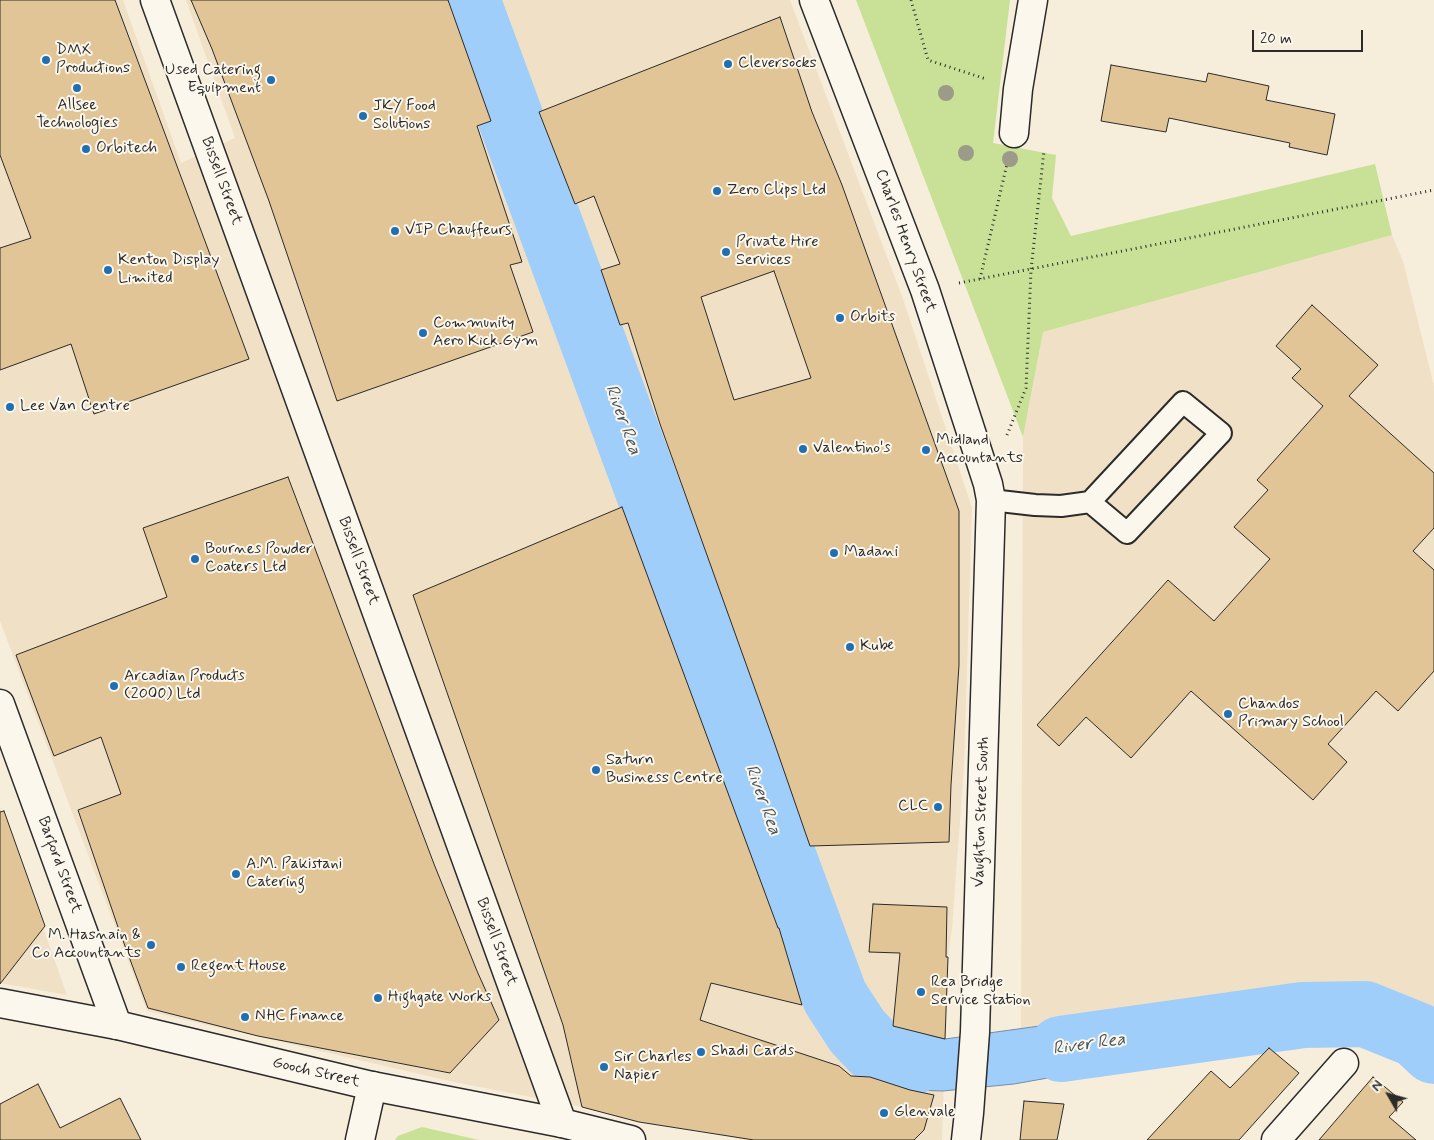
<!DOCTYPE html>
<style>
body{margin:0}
#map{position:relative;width:1434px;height:1140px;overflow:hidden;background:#f6eddb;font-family:Mynerve,sans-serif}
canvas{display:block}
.north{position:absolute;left:1364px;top:1070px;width:50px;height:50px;-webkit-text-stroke:4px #fbf7ec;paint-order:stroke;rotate:308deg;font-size:14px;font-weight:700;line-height:20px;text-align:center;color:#2b2b2b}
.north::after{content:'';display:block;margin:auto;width:18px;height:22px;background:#2b2b2b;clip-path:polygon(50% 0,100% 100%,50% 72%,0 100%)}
.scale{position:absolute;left:1252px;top:30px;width:111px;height:22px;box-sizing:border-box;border:2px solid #2b2b2b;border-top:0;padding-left:6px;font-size:15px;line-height:18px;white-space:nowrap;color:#2b2b2b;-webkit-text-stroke:4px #fbf7ec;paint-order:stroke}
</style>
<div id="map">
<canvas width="1434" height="1140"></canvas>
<div class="north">N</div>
<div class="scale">20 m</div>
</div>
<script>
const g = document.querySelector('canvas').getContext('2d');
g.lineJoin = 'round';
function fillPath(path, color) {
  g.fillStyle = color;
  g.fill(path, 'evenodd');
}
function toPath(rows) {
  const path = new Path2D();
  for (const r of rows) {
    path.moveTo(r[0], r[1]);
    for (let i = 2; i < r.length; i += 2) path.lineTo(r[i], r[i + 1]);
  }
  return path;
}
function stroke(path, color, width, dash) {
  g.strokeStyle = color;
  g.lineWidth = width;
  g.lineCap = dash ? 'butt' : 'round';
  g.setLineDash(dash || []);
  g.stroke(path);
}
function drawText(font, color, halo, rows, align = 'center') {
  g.font = font + ' Mynerve,sans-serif';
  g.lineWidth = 4;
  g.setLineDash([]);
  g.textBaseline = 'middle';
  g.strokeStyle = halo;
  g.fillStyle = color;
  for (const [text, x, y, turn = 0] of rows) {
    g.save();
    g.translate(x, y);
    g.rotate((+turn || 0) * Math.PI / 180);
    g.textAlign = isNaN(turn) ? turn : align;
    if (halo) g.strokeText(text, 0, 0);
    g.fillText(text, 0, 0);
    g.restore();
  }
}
const built = toPath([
 [0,0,123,0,181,163,235,138,186,0,790,0,903,299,972,508,964,766,952,928,948,957,942,1140,742,1140,721,1134,640,1122,582,1107,454,1082,147,1011,0,621],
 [1392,235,1403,261,1434,386,1434,1008,1316,991,1149,1011,1021,1030,1023,437,1043,332],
 [0,807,67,995,0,983]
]);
const green = toPath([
 [856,0,1010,0,993,143,1056,155,1052,198,1071,236,1375,164,1392,235,1043,332,1023,437],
 [422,1127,479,1140,395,1140,398,1136]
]);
const water = toPath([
 [871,999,883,1021,892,1026,945,1039,1149,1011,1155,1059,1014,1084,943,1091,910,1090,870,1077,839,1054,824,1034,814,1015,871,999]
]);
const river = toPath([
 [467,0,835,997,857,1031,874,1049,911,1063],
 [1061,1049,1303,1015,1365,1014,1417,1035,1434,1051]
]);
const building = toPath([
 [0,0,115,0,249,359,94,414,71,344,0,370,0,248,31,238,0,155,0,0],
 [191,0,448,0,491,121,477,126,522,262,510,265,533,332,337,401,269,201,212,49,191,0],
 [780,17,812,112,842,185,959,511,959,665,951,785,949,842,810,846,774,742,660,424,628,323,620,325,601,270,620,264,594,196,575,204,539,112,780,17],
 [774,271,811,378,734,400,701,297,774,271],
 [1111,65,1206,82,1208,73,1269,86,1266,100,1335,114,1327,155,1289,147,1290,143,1169,118,1166,132,1101,121,1111,65],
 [1312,305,1378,365,1349,396,1434,473,1434,528,1413,551,1434,570,1434,671,1398,711,1376,691,1328,744,1347,762,1313,800,1191,691,1131,758,1086,717,1059,746,1037,725,1168,580,1214,621,1270,559,1234,527,1268,490,1257,480,1323,406,1292,378,1301,369,1276,346,1312,305],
 [288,477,434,864,477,971,499,1020,450,1073,258,1036,148,1008,118,927,78,810,121,794,101,737,54,756,16,655,167,597,143,528,288,477],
 [622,507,778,928,779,928,802,1005,711,983,700,1020,839,1066,851,1076,870,1077,910,1090,934,1095,924,1130,914,1140,754,1140,639,1122,582,1107,563,1025,413,595,622,507],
 [4,811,45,926,0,984,0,812,4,811],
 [873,904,947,907,946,957,948,957,945,1039,893,1026,900,953,869,952,873,904],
 [1269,1048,1299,1073,1239,1140,1147,1140,1211,1071,1230,1088,1269,1048],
 [1373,1077,1403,1102,1389,1117,1416,1140,1319,1140,1373,1077],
 [38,1084,60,1128,120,1098,141,1140,0,1140,0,1104,38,1084],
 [1024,1101,1064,1104,1057,1140,1020,1140,1024,1101]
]);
const path = toPath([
 [911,0,928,60,986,79],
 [980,279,1007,164],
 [959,283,1434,190],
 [1007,435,1026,388,1031,270,1044,151]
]);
const service = toPath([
 [991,500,1035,505,1061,506,1090,502,1183,402,1221,433,1127,533,1090,502]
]);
const minor = toPath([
 [155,0,562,1123],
 [814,0,925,290,988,484,991,500,975,1032,969,1113,966,1140],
 [1014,133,1018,89,1033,0],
 [0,704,117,1025],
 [360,1140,372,1086],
 [1276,1140,1344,1063]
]);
const tertiary = toPath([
 [0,1003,117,1025,372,1086,562,1123,631,1140]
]);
const trees = [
 [946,93],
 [966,153],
 [1010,159]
];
const markers = [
 [46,60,5,"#1f6fb2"],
 [728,64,5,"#1f6fb2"],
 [271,80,5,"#1f6fb2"],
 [77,88,5,"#1f6fb2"],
 [363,116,5,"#1f6fb2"],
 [86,149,5,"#1f6fb2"],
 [717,191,5,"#1f6fb2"],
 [395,231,5,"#1f6fb2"],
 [726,252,5,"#1f6fb2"],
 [108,270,5,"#1f6fb2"],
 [840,318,5,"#1f6fb2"],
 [423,333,5,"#1f6fb2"],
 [10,407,5,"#1f6fb2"],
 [803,449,5,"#1f6fb2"],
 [926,450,5,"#1f6fb2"],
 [834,553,5,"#1f6fb2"],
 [195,559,5,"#1f6fb2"],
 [850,647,5,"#1f6fb2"],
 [114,686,5,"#1f6fb2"],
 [1228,714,5,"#1f6fb2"],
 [596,770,5,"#1f6fb2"],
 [938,807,5,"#1f6fb2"],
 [236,874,5,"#1f6fb2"],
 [151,945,5,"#1f6fb2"],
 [181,967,5,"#1f6fb2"],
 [921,992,5,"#1f6fb2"],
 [378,998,5,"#1f6fb2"],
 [245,1017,5,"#1f6fb2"],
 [701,1052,5,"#1f6fb2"],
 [604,1067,5,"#1f6fb2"],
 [884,1113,5,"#1f6fb2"]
];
const poiNames = [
 ["DMX",56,51],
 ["Productions",56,69],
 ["Cleversocks",738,64],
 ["Used Catering",261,71,"right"],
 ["Equipment",261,89,"right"],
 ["Allsee",77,106,"center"],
 ["Technologies",77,124,"center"],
 ["JKY Food",373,107],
 ["Solutions",373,125],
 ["Orbitech",96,149],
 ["Zero Clips Ltd",727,191],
 ["VIP Chauffeurs",405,231],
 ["Private Hire",736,243],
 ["Services",736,261],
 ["Kenton Display",118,261],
 ["Limited",118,279],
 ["Orbits",850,318],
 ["Community",433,324],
 ["Aero Kick Gym",433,342],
 ["Lee Van Centre",20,407],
 ["Midland",936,441],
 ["Accountants",936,459],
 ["Valentino's",813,449],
 ["Bournes Powder",205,550],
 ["Coaters Ltd",205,568],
 ["Madani",844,553],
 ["Kube",860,647],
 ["Arcadian Products",124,677],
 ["(2000) Ltd",124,695],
 ["Chandos",1238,705],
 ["Primary School",1238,723],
 ["Saturn",606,761],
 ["Business Centre",606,779],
 ["CLC",928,807,"right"],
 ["A.M. Pakistani",246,865],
 ["Catering",246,883],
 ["M. Hasnain &",141,936,"right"],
 ["Co Accountants",141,954,"right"],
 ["Regent House",191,967],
 ["Rea Bridge",931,983],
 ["Service Station",931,1001],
 ["Highgate Works",388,998],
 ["NHC Finance",255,1017],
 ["Shadi Cards",711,1052],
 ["Sir Charles",614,1058],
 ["Napier",614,1076],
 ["Glenvale",894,1113]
];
const streetNames = [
 ["Bissell Street",221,181,70],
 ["Charles Henry Street",905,241,70],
 ["Bissell Street",358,561,70],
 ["Vaughton Street South",982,812,-88],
 ["Barford Street",59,865,70],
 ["Bissell Street",496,942,70],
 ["Gooch Street",316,1073,13]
];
const waterNames = [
 ["River Rea",622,420,70],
 ["River Rea",762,800,70],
 ["River Rea",1089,1045,-8]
];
fillPath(built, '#f0e1c6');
fillPath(green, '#c8e197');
fillPath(water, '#9fcefb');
stroke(water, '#718da8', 1);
stroke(river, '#9fcefb', 66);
fillPath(building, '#e1c596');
stroke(building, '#2b2b2b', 1);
stroke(service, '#2b2b2b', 24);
stroke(minor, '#2b2b2b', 31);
stroke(tertiary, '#2b2b2b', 31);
stroke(path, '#2b2b2b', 3, [1, 4]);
stroke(service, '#fbf7ec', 20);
stroke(minor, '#fbf7ec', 28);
stroke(tertiary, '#fbf7ec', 28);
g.fillStyle = '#9c9b89';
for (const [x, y] of trees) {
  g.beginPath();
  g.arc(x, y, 8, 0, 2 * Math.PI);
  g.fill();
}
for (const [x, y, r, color] of markers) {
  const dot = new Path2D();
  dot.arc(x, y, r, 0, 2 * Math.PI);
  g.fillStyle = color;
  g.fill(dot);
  stroke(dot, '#fbf7ec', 2);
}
drawText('16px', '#2b2b2b', '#fbf7ec', poiNames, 'left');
drawText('16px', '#2b2b2b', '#fbf7ec', streetNames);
drawText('italic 18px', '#48545f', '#fbf7ec', waterNames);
</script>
